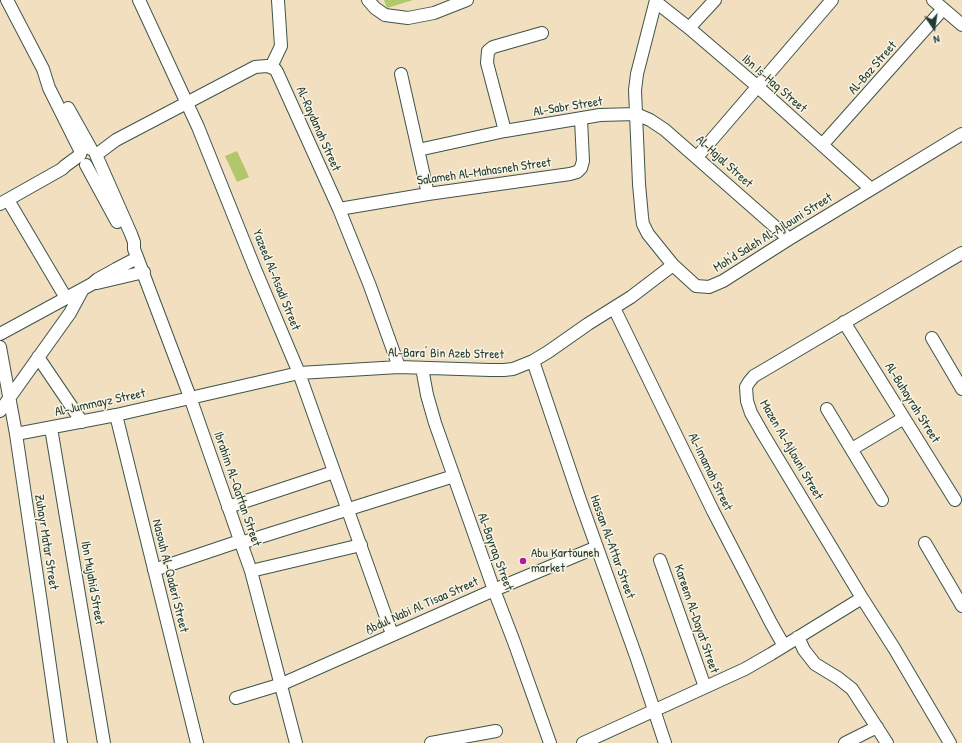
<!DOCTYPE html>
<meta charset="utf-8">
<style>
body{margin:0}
#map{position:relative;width:962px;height:743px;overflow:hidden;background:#f1dfc0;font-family:"Patrick Hand",sans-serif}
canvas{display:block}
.north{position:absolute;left:914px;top:8px;width:40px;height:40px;-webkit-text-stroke:3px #fcf5e5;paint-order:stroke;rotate:167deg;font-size:11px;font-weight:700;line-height:16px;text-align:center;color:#1f3d34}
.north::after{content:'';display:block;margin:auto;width:14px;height:18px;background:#1f3d34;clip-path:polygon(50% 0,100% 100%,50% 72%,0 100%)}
</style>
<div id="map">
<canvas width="962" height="743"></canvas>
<div class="north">N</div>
</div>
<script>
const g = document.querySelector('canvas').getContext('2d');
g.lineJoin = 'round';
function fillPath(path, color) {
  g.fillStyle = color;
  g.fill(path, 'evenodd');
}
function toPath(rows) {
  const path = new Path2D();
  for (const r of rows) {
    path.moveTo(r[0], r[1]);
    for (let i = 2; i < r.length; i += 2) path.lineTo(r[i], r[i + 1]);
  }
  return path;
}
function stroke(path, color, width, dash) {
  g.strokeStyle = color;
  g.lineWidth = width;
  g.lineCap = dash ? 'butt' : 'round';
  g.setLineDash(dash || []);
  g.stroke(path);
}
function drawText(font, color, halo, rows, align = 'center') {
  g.font = font + ' "Patrick Hand",sans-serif';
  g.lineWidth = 3;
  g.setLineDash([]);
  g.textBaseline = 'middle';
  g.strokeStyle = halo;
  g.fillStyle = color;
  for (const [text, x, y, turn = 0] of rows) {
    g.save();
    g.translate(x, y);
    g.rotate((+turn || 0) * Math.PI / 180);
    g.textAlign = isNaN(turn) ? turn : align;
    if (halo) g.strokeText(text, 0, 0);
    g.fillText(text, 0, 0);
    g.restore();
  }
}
const green = toPath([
 [384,0,413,0,387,8],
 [237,151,249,177,237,182,225,156]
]);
const minor = toPath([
 [7,0,43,69,49,88,81,152],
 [139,0,198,127,255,269,299,373,392,634],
 [368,0,375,8,385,15,408,18,434,13,467,0],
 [656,0,637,74,635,90,639,184,642,217,643,224,648,234,673,265,696,286,709,287,723,281,789,239,962,134],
 [933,0,962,25],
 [656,2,689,28,758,87,871,189],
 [689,28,715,0],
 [271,67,281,46,278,0],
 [401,74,428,194],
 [68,108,91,149],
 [505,131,487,63,488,51,493,47,542,33],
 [822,145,943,9],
 [418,150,505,131,600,115,636,114,650,120,665,130,789,239],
 [96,155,116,140,255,67,267,66,275,69,277,72,339,209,370,286,399,367],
 [97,157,131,234,134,242,134,249,190,397,241,543,251,571,296,743],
 [697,157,832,0],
 [86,165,117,222],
 [8,200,66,298],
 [0,204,62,169,65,166,80,155],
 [339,209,428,194,570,174,577,172,581,168,583,161,581,119],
 [97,283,144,272],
 [614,308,713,511,771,623,784,646],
 [844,322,955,500],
 [0,334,92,284,98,279,116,269,137,258],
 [932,338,962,389],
 [0,347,16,434,41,603,61,743],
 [38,357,82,422],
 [533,361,580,500,637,659,665,743],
 [422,368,427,395,435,423,494,590,514,642,550,743],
 [827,409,882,500],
 [0,411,70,313,83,289],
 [116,415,197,743],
 [51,428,104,743],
 [16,434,116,415,299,373,399,367,490,370,504,370,513,369,533,361,548,352,588,324,631,297,673,265],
 [852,449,904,418],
 [228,507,334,472],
 [241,543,454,476],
 [925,543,962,606],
 [660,560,705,687],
 [154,570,240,541],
 [251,571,361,545],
 [798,637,804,650,815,664,838,678,852,689,887,743],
 [236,698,282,684,494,590,597,547],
 [431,743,496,731],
 [583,743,745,669,771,654,862,598],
 [845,743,877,727],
 [950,743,894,648,862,598,763,434,751,413,747,401,746,387,749,382,754,376,766,369,962,253]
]);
const markers = [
 [523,561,4,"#b5179e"]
];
const streetNames = [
 ["Al-Baz Street",873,68,-49],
 ["Ibn Is-Haq Street",774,84,41],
 ["Al-Sabr Street",568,107,-9],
 ["Al-Raydanah Street",318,129,66],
 ["Al-Hajal Street",724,162,42],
 ["Salameh Al-Mahasneh Street",484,172,-8],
 ["Moh'd Saleh Al-Ajlouni Street",773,233,-32],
 ["Yazeed Al-Asadi Street",276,280,68],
 ["Al-Bara' Bin Azeb Street",446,354,1],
 ["Al-Jummayz Street",100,403,-12],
 ["Al-Buhayrah Street",912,403,58],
 ["Mazen Al-Ajlouni Street",791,450,60],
 ["Al-Imamah Street",710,472,64],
 ["Ibrahim Al-Qattan Street",237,489,71],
 ["Zuhayr Matar Street",46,542,81],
 ["Hassan Al-Attar Street",612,547,70],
 ["Al-Bayraq Street",495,552,70],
 ["Nasouh Al-Qaderi Street",170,576,76],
 ["Ibn Mujahid Street",92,583,80],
 ["ِAbdul Nabi Al Tisaa Street",422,606,-24],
 ["Kareem Al-Dayat Street",696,619,71]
];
const poiNames = [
 ["Abu Kartouneh",531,554],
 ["market",531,569]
];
fillPath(green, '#b1c76b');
stroke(minor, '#3e5549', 14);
stroke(minor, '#fff', 12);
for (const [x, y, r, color] of markers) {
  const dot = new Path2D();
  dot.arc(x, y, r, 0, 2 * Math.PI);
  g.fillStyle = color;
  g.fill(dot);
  stroke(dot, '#fcf5e5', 1.5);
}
drawText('13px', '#1f3d34', '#fcf5e5', streetNames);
drawText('13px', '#1f3d34', '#fcf5e5', poiNames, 'left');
</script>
